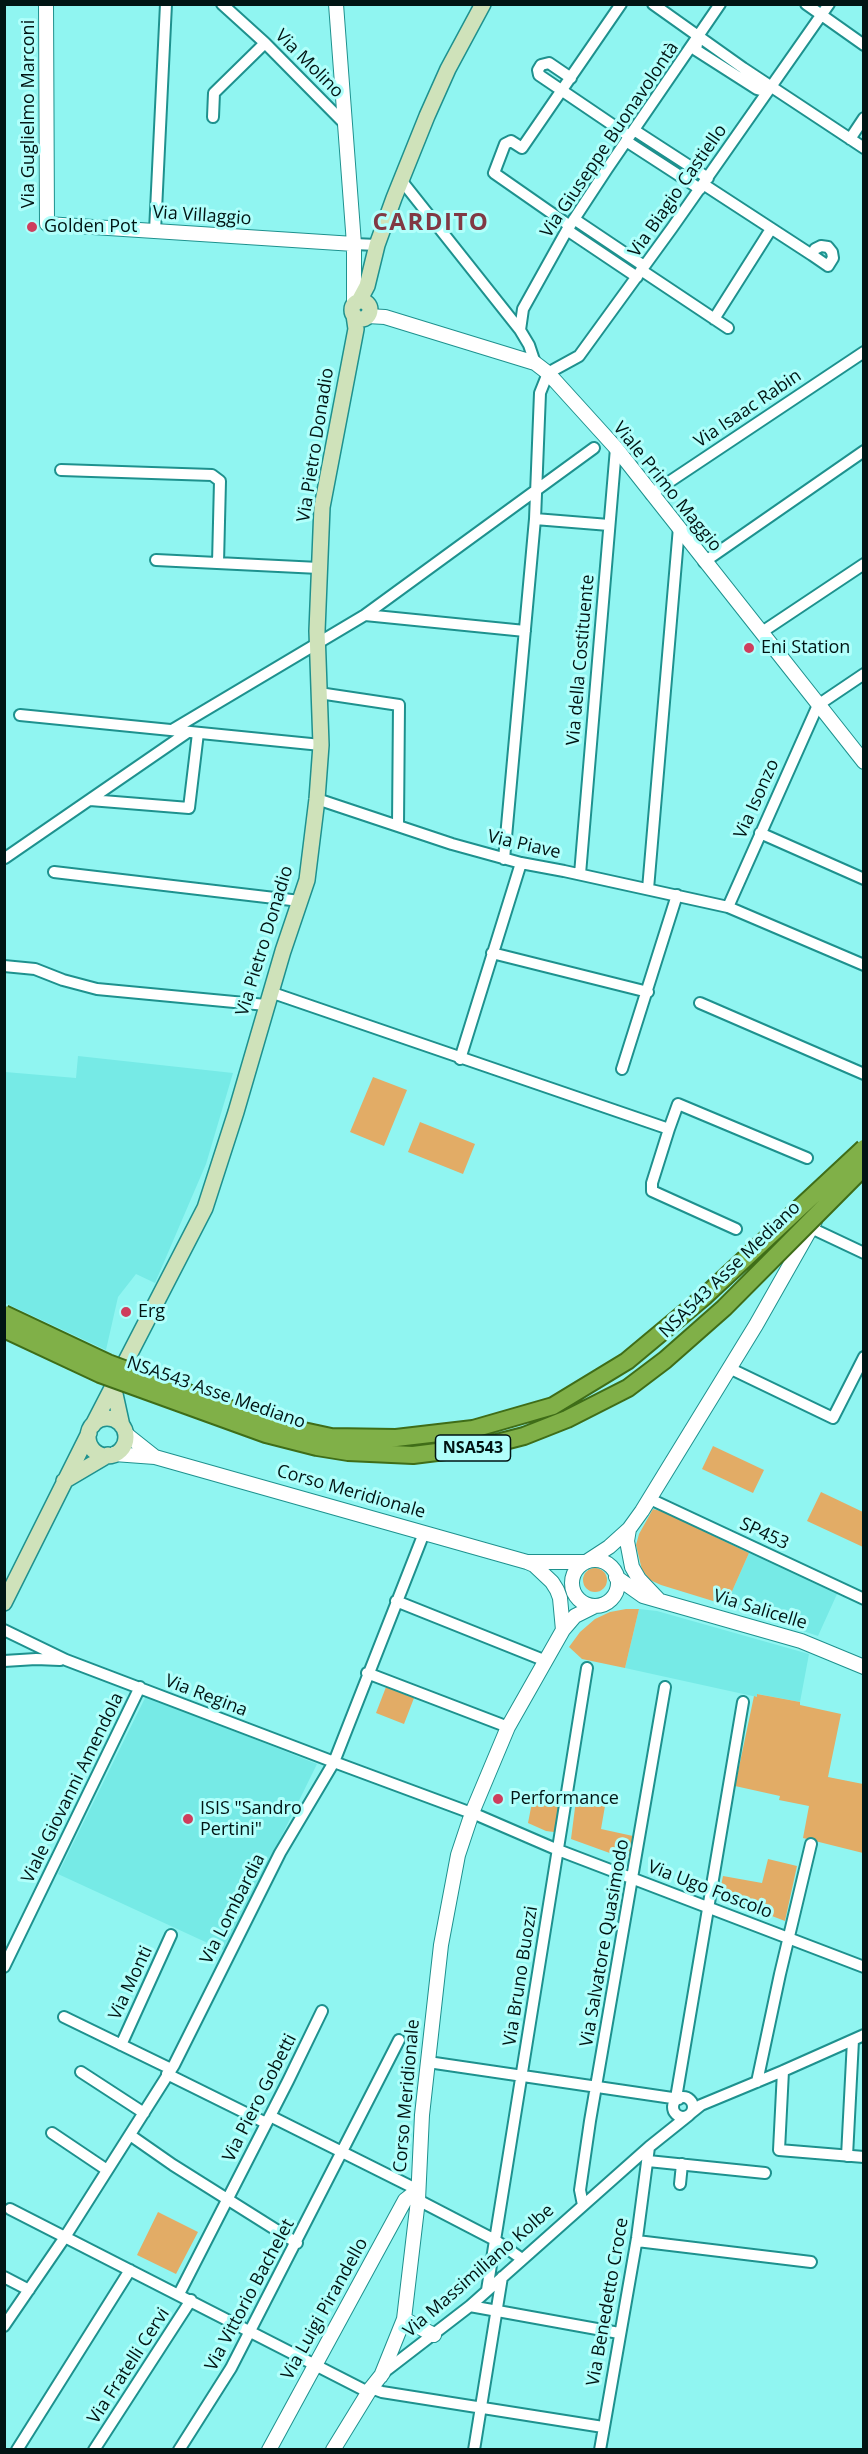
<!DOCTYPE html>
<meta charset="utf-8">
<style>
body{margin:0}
#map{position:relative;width:868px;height:2454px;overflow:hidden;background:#90f5f1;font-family:"Open Sans",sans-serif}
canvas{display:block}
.frame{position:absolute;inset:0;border:6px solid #011514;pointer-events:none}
</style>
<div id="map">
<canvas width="868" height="2454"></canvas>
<div class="frame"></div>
</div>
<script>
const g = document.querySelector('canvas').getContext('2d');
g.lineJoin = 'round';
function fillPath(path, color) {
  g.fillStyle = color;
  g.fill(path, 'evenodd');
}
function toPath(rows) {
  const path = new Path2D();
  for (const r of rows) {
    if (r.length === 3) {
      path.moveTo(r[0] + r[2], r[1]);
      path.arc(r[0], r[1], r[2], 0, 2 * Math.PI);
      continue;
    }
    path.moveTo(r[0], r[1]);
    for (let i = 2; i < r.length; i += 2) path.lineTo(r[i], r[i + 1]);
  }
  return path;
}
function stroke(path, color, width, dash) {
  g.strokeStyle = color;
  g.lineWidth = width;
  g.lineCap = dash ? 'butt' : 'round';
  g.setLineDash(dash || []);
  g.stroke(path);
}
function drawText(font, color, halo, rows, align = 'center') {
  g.font = font + ' "Open Sans",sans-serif';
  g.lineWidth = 6;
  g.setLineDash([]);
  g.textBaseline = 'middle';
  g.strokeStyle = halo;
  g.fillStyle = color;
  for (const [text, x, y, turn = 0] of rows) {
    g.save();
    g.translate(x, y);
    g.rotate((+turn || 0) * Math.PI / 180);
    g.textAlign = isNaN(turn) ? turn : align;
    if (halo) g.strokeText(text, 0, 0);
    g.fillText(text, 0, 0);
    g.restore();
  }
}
const built = toPath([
 [78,1056,233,1073,206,1164,155,1283,136,1274,118,1297,106,1350,5,1303,5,1072,76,1078],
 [749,1553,837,1594,818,1636,726,1605],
 [639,1609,657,1611,809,1654,800,1702,758,1694,757,1697,625,1668],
 [146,1696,317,1764,225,1951,58,1874]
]);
const green = toPath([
 [373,1077,407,1090,384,1146,350,1132],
 [420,1122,475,1144,463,1174,408,1152],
 [713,1446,764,1470,753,1493,702,1469],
 [821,1492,863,1512,863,1547,807,1521],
 [653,1509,664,1512,749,1553,726,1605,661,1585,650,1580,642,1570,636,1545,639,1534],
 [595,1580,12],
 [626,1609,639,1609,625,1668,582,1659,569,1647,580,1632,595,1619,610,1612],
 [386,1687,414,1698,404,1724,376,1713],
 [757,1694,800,1702,800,1705,841,1714,828,1777,863,1784,863,1853,803,1838,809,1806,779,1800,780,1796,735,1786,754,1696,757,1697],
 [534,1792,561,1798,554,1832,546,1831,528,1823],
 [576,1800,605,1806,601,1829,633,1836,629,1860,571,1839],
 [768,1859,797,1866,785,1921,719,1896,723,1876,762,1883],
 [158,2212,198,2232,176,2274,137,2255]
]);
const minor = toPath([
 [222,4,265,43,345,124],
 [653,4,743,68,864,148],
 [806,4,864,45],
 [698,38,696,50,757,89,764,91,771,87],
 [571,78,549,63,541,65,538,70,539,75,629,136],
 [213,117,214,93,265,43],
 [634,130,708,178],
 [850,139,864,118],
 [626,141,700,189],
 [401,180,520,330,529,345,535,363],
 [703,184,812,255],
 [574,219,644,266],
 [570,226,494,173,505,144,511,141,522,148,621,4],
 [567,230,637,277],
 [155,231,166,4],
 [354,244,377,245],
 [821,246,828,247,832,252,833,258,828,266,812,255,815,249,821,246],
 [641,270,728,328],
 [714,319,771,229],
 [520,330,523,309,567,230,607,169,720,4],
 [61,470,212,475,220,481,218,563],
 [651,494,864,352],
 [535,519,609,525],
 [156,560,319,568],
 [704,562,864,451],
 [365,615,525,631],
 [762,632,864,564],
 [319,693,399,705,398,825],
 [20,715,321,745],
 [172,730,365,615,594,448],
 [317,799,452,844,521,863,564,871,728,907,864,965],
 [90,800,189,808,198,733],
 [760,833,864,879],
 [5,858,188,732],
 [504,859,535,519,540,393,548,373,579,356,672,228,829,4],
 [54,872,300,901],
 [580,874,616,448],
 [648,889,679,527],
 [728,907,818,705,864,674],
 [492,953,648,992],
 [4,966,35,969,63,980,97,989,266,1005],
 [270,992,669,1129,652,1183,652,1191,736,1229],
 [700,1003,864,1074],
 [460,1059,521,863],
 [622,1069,677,895],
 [669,1129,678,1104,807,1158],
 [811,1228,864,1253],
 [729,1368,833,1418,864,1357],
 [650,1499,864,1599],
 [396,1601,546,1661],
 [4,1630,66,1660,334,1762,424,1533],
 [4,1661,36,1659,60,1660],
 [367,1673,508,1727],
 [477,1815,558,1850,864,1967],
 [4,1967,140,1687],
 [64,2017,171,2069],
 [121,2045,171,1935],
 [428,2062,679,2099],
 [783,2071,779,2150,864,2157],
 [81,2072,144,2113],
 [167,2074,266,2123],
 [757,2082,780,1974,811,1844],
 [683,2107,10],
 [676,2098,743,1702],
 [691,2113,701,2105,783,2071,864,2035],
 [270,2116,418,2190],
 [52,2133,107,2170],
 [130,2135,173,2165,297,2243],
 [847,2156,853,2040],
 [648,2161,765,2173],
 [680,2184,682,2164],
 [418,2200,495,2240,522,2259],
 [583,2205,580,2190,590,2121,665,1687],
 [10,2209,368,2392],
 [637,2241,811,2262],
 [4,2277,29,2290],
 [487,2290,587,1668],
 [179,2294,288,2081,322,2011],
 [470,2306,619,2333],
 [4,2326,65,2237,174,2065,280,1853,334,1762,466,1811],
 [383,2373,470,2306,649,2147,689,2115],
 [371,2388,382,2392,603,2427],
 [17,2450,130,2270],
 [94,2450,191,2300],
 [179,2450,231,2368,399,2040],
 [474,2450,502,2277],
 [600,2450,637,2238,649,2147]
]);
const tertiary = toPath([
 [46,4,47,224,354,244],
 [336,4,354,244,354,304],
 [367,316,385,317,535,363,548,373,616,448,864,762],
 [126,1434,155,1457],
 [114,1454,155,1457,527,1562,586,1562,609,1547,629,1529,642,1511,756,1325,815,1221],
 [629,1529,627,1541,632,1567,639,1579,659,1600],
 [595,1583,23],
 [527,1562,534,1565,552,1582,557,1590,560,1598,563,1630],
 [616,1577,643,1596,801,1641,864,1667],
 [474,1808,508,1727,563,1630,575,1616,595,1606],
 [404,2319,434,2335],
 [381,2376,404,2319,418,2200,422,2115,441,1945,458,1855,470,1819],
 [269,2450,405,2200,418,2190],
 [333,2450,371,2388,383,2373]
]);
const secondary = toPath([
 [359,301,367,286,377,245,394,198,427,116,448,69,483,4],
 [361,310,9],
 [113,1385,122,1426],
 [107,1437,19],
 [93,1425,205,1208,236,1112,283,951,307,880,317,799,321,745,317,631,322,507,356,329,354,315],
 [64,1481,108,1455],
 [4,1603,89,1433]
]);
const trunkBridge = toPath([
 [4,1314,108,1363,271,1424,331,1437,396,1438,473,1429,553,1406,627,1361,705,1296,864,1148],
 [4,1329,100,1374,266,1434,317,1447,348,1452,413,1455,485,1446,524,1436,567,1419,628,1388,665,1360,724,1308,864,1167]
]);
const markers = [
 [32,227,6,"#ce3e5d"],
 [749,648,6,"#ce3e5d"],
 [126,1312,6,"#ce3e5d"],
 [498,1799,6,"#ce3e5d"],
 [188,1819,6,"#ce3e5d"]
];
const shields = [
 [473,1448,75]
];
const shieldNames = [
 ["NSA543",473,1448]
];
const streetNames = [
 ["Via Molino",309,64,45],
 ["Via Guglielmo Marconi",29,114,-90],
 ["Via Giuseppe Buonavolontà",610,140,-56],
 ["Via Biagio Castiello",678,191,-55],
 ["Via Villaggio",202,216,4],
 ["Via Isaac Rabin",748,409,-34],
 ["Via Pietro Donadio",316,445,-81],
 ["Viale Primo Maggio",667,487,51],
 ["Via della Costituente",581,660,-85],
 ["Via Isonzo",757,799,-66],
 ["Via Piave",524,845,13],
 ["Via Pietro Donadio",265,941,-73],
 ["NSA543 Asse Mediano",730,1270,-44],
 ["NSA543 Asse Mediano",216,1393,19],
 ["Corso Meridionale",351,1492,16],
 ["SP453",764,1534,25],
 ["Via Salicelle",760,1610,17],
 ["Via Regina",206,1696,21],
 ["Viale Giovanni Amendola",73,1788,-64],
 ["Via Ugo Foscolo",710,1890,21],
 ["Via Lombardia",233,1909,-63],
 ["Via Salvatore Quasimodo",605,1943,-80],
 ["Via Bruno Buozzi",521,1976,-81],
 ["Via Monti",131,1983,-65],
 ["Corso Meridionale",407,2096,-85],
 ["Via Piero Gobetti",260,2098,-63],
 ["Via Massimiliano Kolbe",479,2271,-41],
 ["Via Vittorio Bachelet",250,2295,-62],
 ["Via Benedetto Croce",608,2302,-80],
 ["Via Luigi Pirandello",325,2309,-61],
 ["Via Fratelli Cervi",129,2366,-57]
];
const poiNames = [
 ["Golden Pot",44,227],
 ["Eni Station",761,648],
 ["Erg",138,1312],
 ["Performance",510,1799],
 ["ISIS \"Sandro",200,1809],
 ["Pertini\"",200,1830]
];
const districtNames = [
 ["CARDITO",431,223]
];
fillPath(built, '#76eae6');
fillPath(green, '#e2ac66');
stroke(minor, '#1e918e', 14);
stroke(tertiary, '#1e918e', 16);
stroke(secondary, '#1e918e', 18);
stroke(minor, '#fff', 10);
stroke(tertiary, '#fff', 14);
stroke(secondary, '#cfe2ba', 15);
stroke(trunkBridge, '#3f6d18', 20, []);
stroke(trunkBridge, '#80b048', 16);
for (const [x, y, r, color] of markers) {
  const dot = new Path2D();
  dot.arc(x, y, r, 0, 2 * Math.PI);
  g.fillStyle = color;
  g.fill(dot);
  stroke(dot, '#b1fffb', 2);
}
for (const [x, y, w] of shields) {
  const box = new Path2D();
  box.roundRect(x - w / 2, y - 13, w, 26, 4.5);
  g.fillStyle = '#b1fffb';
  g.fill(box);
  stroke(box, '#011514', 1.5);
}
drawText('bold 16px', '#011514', null, shieldNames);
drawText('18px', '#011514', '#b1fffb', streetNames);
drawText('18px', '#011514', '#b1fffb', poiNames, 'left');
g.letterSpacing = '1.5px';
drawText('bold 24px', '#813944', '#b1fffb', districtNames);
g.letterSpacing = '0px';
</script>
